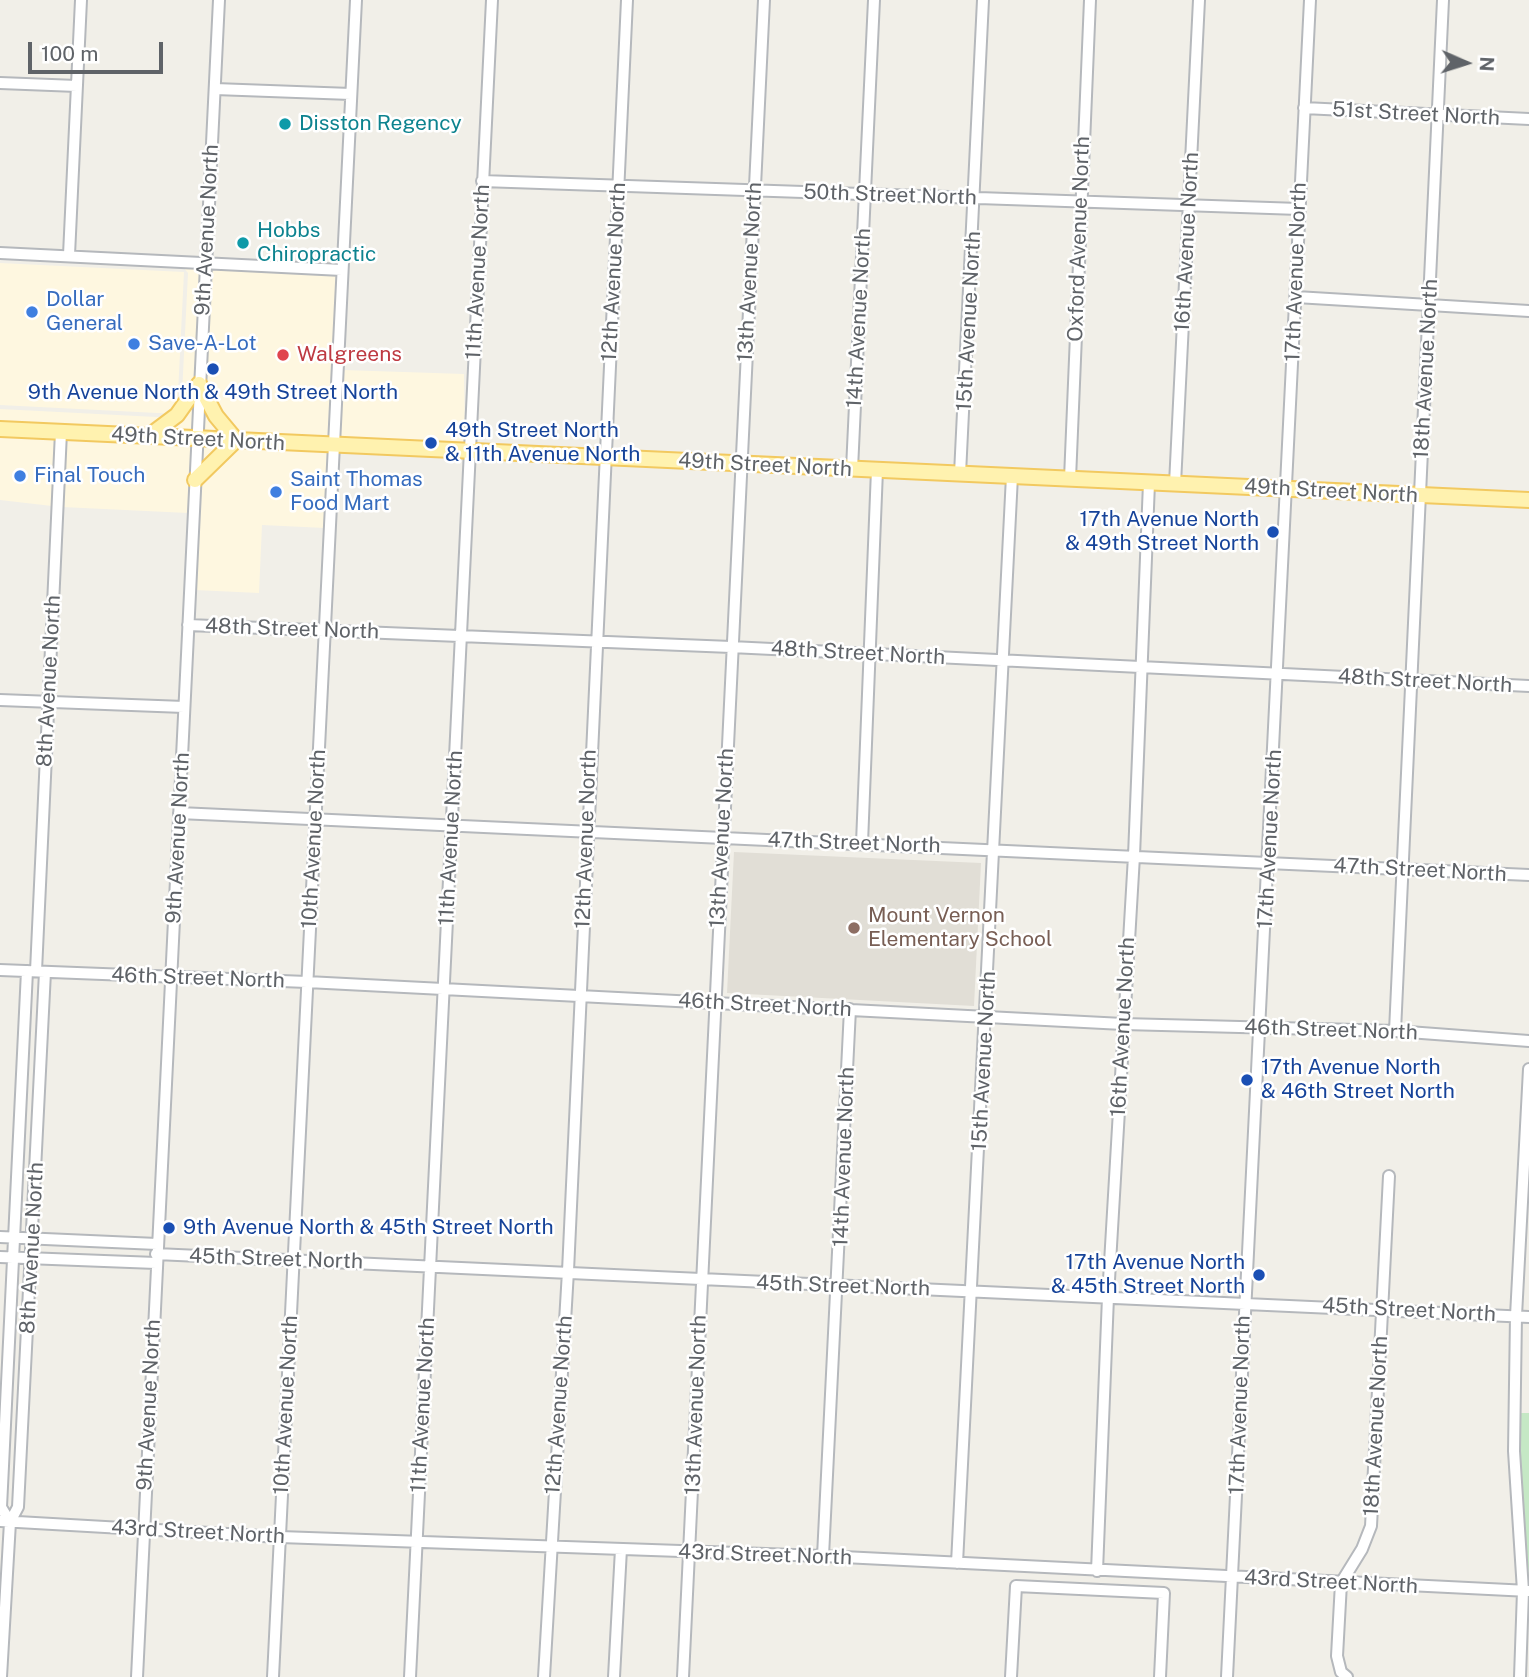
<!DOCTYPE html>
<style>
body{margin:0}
#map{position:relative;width:1529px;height:1677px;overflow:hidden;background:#f1efe8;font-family:"Public Sans",sans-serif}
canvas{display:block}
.north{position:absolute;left:1431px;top:28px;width:70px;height:70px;-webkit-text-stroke:5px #fff;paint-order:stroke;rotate:93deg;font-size:19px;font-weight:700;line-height:28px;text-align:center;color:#5f6368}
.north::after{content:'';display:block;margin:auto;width:24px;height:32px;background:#5f6368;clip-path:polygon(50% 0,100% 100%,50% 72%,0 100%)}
.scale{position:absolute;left:28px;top:42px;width:135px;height:32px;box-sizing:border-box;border:4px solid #5f6368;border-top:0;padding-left:9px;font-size:21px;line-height:24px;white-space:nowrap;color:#5f6368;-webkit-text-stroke:5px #fff;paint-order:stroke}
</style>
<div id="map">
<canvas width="1529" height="1677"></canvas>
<div class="north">N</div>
<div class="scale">100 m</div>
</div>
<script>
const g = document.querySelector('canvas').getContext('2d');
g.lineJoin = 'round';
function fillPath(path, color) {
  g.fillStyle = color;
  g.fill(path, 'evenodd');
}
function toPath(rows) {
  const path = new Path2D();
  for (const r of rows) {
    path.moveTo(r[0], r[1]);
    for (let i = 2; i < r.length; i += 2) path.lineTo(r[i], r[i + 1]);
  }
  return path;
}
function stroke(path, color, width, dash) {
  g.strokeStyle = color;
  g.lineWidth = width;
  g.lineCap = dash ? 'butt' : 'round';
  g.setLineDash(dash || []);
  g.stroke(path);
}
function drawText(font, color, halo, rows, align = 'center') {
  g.font = font + ' "Public Sans",sans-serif';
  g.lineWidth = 5;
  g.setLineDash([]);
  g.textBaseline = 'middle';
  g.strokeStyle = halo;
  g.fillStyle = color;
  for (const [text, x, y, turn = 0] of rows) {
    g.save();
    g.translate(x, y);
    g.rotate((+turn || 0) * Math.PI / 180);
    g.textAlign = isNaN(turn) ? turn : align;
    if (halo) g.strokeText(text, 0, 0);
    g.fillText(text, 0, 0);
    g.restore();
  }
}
const commercial = toPath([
 [0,257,200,268,192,434,0,425,0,409,176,418,181,414,188,273,184,268],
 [0,263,184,272,177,414,0,405],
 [210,268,337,274,329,440,203,434],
 [343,370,464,374,465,446,339,440],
 [0,434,55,437,52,506,0,500],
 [66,437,192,443,188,513,62,507],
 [202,443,328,449,325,528,262,525,259,593,195,590]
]);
const education = toPath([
 [734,852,981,863,974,1006,727,993]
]);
const green = toPath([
 [1519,1413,1529,1413,1529,1579,1520,1460]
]);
const minor = toPath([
 [0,83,77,86],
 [215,89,351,94],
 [1304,108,1529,119],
 [482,181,1299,209],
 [0,253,342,270],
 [69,255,81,0],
 [1296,297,1529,311],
 [852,469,874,0],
 [960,474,983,0],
 [1070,479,1090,0],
 [1175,484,1199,0],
 [188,625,731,647,1529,686],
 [0,700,184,707],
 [179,813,1529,875],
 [862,843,877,470],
 [0,970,307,982,1123,1024,1395,1031,1529,1041],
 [36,971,61,432],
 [1395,1031,1443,0],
 [0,1237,157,1244],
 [156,1254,1529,1317],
 [0,1257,156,1263],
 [0,1521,280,1537,823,1556,1529,1591],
 [10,1522,1,1507,27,971],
 [823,1556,850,1009],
 [957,1563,1012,476],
 [1097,1571,1108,1297,1134,856,1149,483],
 [1,1677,10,1522,18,1507,45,972],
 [137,1677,219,0],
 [273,1677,356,0],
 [410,1677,492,0],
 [544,1677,568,1271,627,0],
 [614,1677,621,1549],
 [683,1677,764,0],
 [1011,1677,1016,1586,1164,1593,1160,1677],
 [1227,1677,1310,0],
 [1347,1677,1341,1672,1337,1656,1341,1583,1362,1549,1371,1526,1389,1176],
 [1520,1677,1523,1591,1514,1451,1516,1316,1529,1069]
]);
const major = toPath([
 [199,384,216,416,236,440],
 [0,429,1529,500],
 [149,436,177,415,199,384],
 [195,480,236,440]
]);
const markers = [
 [285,124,7,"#0f9aa8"],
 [243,243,7,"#0f9aa8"],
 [32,312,7,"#3f7fe0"],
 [134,344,7,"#3f7fe0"],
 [283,355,7,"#e0444e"],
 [213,369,7,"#1a4fb4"],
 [431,443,7,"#1a4fb4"],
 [20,476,7,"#3f7fe0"],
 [276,492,7,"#3f7fe0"],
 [1273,532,7,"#1a4fb4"],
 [854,928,7,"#8d6e63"],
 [1247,1080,7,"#1a4fb4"],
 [169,1228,7,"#1a4fb4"],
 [1259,1275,7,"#1a4fb4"]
];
const streetNames = [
 ["51st Street North",1416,114,3],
 ["50th Street North",890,195,2],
 ["9th Avenue North",207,230,-87],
 ["Oxford Avenue North",1079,239,-88],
 ["16th Avenue North",1187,242,-87],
 ["11th Avenue North",478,272,-87],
 ["12th Avenue North",614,272,-87],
 ["13th Avenue North",750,272,-87],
 ["17th Avenue North",1296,272,-88],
 ["14th Avenue North",859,318,-87],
 ["15th Avenue North",969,321,-87],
 ["18th Avenue North",1426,369,-87],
 ["49th Street North",198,439,3],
 ["49th Street North",765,465,3],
 ["49th Street North",1331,491,3],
 ["48th Street North",292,629,2],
 ["48th Street North",858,653,3],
 ["8th Avenue North",49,681,-87],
 ["48th Street North",1425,681,3],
 ["9th Avenue North",178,838,-87],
 ["11th Avenue North",451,838,-87],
 ["13th Avenue North",722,838,-87],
 ["10th Avenue North",314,839,-87],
 ["12th Avenue North",586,839,-88],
 ["17th Avenue North",1270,839,-87],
 ["47th Street North",854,843,2],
 ["47th Street North",1420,870,3],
 ["46th Street North",198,978,2],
 ["46th Street North",765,1005,3],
 ["16th Avenue North",1123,1027,-87],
 ["46th Street North",1331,1030,2],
 ["15th Avenue North",984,1061,-87],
 ["14th Avenue North",844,1157,-88],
 ["8th Avenue North",32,1248,-87],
 ["45th Street North",276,1259,2],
 ["45th Street North",843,1286,2],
 ["45th Street North",1409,1310,3],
 ["9th Avenue North",149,1405,-87],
 ["10th Avenue North",286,1405,-87],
 ["11th Avenue North",423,1405,-87],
 ["12th Avenue North",559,1405,-86],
 ["13th Avenue North",696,1405,-88],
 ["17th Avenue North",1240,1405,-88],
 ["18th Avenue North",1376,1426,-87],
 ["43rd Street North",198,1532,3],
 ["43rd Street North",765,1555,2],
 ["43rd Street North",1331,1582,3]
];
const cultureNames = [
 ["Disston Regency",299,124],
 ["Hobbs",257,231],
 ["Chiropractic",257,255]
];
const shopNames = [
 ["Dollar",46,300],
 ["General",46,324],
 ["Save-A-Lot",148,344],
 ["Final Touch",34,476],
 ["Saint Thomas",290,480],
 ["Food Mart",290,504]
];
const healthNames = [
 ["Walgreens",297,355]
];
const transitNames = [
 ["9th Avenue North & 49th Street North",213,393,"center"],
 ["49th Street North",445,431],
 ["& 11th Avenue North",445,455],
 ["17th Avenue North",1259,520,"right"],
 ["& 49th Street North",1259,544,"right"],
 ["17th Avenue North",1261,1068],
 ["& 46th Street North",1261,1092],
 ["9th Avenue North & 45th Street North",183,1228],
 ["17th Avenue North",1245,1263,"right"],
 ["& 45th Street North",1245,1287,"right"]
];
const educationNames = [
 ["Mount Vernon",868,916],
 ["Elementary School",868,940]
];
fillPath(commercial, '#fef7e0');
fillPath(education, '#e1ded6');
fillPath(green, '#c5e8c5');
stroke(minor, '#b5b8bc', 14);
stroke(major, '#f2c960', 18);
stroke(minor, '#fff', 10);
stroke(major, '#fff2af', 14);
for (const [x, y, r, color] of markers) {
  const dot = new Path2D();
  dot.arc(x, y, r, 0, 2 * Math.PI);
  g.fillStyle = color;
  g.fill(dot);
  stroke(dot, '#fff', 2.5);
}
drawText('21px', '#5f6368', '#fff', streetNames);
drawText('21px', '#0d838f', '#fff', cultureNames, 'left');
drawText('21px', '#366cbe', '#fff', shopNames, 'left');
drawText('21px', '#be3a42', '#fff', healthNames, 'left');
drawText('21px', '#164399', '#fff', transitNames, 'left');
drawText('21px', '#785e54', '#fff', educationNames, 'left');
</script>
